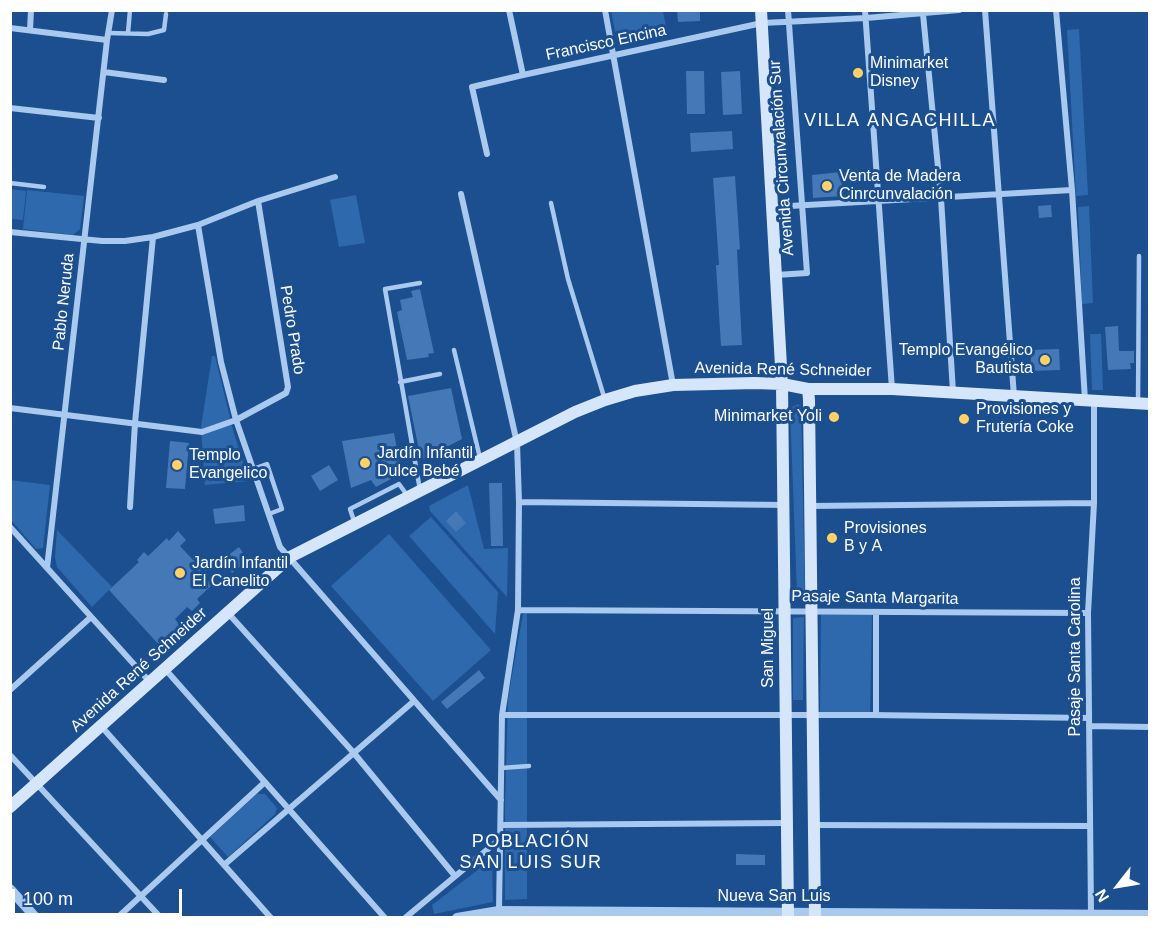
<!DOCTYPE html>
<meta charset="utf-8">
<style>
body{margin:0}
#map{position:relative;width:1160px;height:928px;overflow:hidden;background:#1b4f8f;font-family:Arial,sans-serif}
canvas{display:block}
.frame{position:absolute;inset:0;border:12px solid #fff;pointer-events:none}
.north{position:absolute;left:1088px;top:856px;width:60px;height:60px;-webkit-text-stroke:4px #1b4f8f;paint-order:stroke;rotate:239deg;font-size:16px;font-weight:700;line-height:24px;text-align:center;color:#fff}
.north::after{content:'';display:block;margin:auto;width:21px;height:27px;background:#fff;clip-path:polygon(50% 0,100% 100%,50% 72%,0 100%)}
.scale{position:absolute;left:12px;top:889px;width:170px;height:27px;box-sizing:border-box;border:3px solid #fff;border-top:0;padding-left:8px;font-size:18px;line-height:21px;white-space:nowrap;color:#fff;-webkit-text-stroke:4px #1b4f8f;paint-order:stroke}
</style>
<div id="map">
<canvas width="1160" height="928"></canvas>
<div class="frame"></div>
<div class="north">N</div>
<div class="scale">100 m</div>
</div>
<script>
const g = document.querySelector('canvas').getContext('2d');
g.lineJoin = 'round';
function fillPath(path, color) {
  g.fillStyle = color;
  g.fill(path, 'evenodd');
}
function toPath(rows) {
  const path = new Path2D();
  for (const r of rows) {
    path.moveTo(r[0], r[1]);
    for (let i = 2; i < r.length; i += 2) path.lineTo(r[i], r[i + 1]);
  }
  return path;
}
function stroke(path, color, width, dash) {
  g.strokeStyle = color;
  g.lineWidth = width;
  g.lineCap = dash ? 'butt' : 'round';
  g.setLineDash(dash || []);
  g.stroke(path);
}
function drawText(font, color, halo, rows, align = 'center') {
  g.font = font + ' Arial,sans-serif';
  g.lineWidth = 6;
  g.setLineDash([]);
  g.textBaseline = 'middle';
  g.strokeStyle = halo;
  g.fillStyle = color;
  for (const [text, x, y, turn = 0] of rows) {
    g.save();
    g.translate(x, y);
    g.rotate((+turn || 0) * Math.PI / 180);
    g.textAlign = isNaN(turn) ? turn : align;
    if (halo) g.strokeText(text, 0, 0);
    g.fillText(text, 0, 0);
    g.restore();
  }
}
const green = toPath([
 [611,11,663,11,668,37,621,46,617,41],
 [1079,29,1088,195,1076,196,1067,30],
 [11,189,26,191,23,220,11,219],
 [27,190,84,196,80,229,73,235,23,229],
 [356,195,365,243,339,247,330,200],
 [1089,206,1093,303,1082,304,1078,207],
 [1090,334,1101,334,1103,390,1092,390],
 [212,356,215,356,233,430,249,481,205,485,201,427],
 [798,404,801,407,805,592,797,594,790,408],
 [10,480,50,485,43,548,36,549,11,520],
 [468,485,484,549,508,548,507,597,430,511,429,506],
 [431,517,498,592,495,634,409,536],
 [57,530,112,587,92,607,57,567,55,557],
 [389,534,491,650,433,701,331,586],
 [527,613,527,899,505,900,505,806,508,698,523,614],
 [821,615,872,615,870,713,820,713],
 [804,617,803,700,793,700,793,618],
 [257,794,265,794,277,808,275,814,228,857,210,837],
 [488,862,492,864,493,902,434,914,432,905]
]);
const building = toPath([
 [677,10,700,10,700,21,678,22],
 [686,71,704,71,705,114,687,114],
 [740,71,742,114,723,115,721,72],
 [732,131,733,149,691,152,690,133],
 [841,172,843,196,813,198,812,175],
 [735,176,740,249,737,250,742,345,721,346,716,265,719,265,713,178],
 [1051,205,1052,217,1039,218,1038,206],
 [420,289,434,353,428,354,429,357,407,360,397,312,402,310,400,300,413,297,411,291],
 [1118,326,1119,351,1134,351,1134,363,1130,363,1131,369,1108,370,1105,327],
 [1059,349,1060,370,1031,371,1031,350],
 [451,388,462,439,421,460,408,396],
 [394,433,400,466,385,468,391,479,376,487,371,480,351,488,342,441],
 [170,441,189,443,185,489,166,488],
 [329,465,338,480,320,491,311,476],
 [489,483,502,483,503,546,491,546],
 [244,505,245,521,215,524,213,509],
 [456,511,466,523,456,532,446,521],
 [178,531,186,540,180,546,194,561,200,556,210,566,203,573,206,575,204,577,212,585,197,599,200,603,192,611,187,607,175,619,187,634,180,640,177,637,166,647,160,646,109,590,139,562,137,560,144,552,148,556,167,538,169,541],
 [239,547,248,560,232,573,222,560],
 [479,670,485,678,447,709,441,702],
 [736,854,765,855,765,865,736,865]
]);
const service = toPath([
 [108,33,148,34,164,30,166,14],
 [128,33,130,10],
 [10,183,44,187],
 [551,203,568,279,605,400],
 [454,350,480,458],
 [400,382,440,374],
 [1138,403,1139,256],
 [253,469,267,464,282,509,269,514],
 [420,490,385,289,420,283],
 [355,524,350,509,399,484,407,495],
 [501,768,529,766]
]);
const minor = toPath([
 [509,10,523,75],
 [605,10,673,385],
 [865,10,892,389],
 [985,10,1014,396],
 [1056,10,1072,190,1085,400],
 [923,14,941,198,953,392],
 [10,28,107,40],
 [30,30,31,10],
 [104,72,164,80],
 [10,108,99,118],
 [487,154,472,87,523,75,762,23,866,18,959,10],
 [461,194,517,443,519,502,518,610,502,715,499,911],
 [772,207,1072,190],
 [198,225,221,362,236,420,280,547,501,800],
 [10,232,102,241,125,241,153,237,198,225,258,201,335,177],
 [776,275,807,273,788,10],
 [10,408,202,432,236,420,286,393,288,387,258,201],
 [519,502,785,505],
 [810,506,1094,503],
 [130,507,135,423,153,237],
 [10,527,150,682],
 [47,568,107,40,112,10],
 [518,610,1088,613],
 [228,613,353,752,455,876],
 [165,669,385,918],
 [10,690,91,617],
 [502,715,871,715,1089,718],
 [876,715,876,612],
 [101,726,271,918],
 [1089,726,1150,727],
 [10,755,161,918],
 [501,825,787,823],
 [813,825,1090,826],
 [224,865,414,701],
 [1091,914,1088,613,1094,503,1094,401],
 [117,918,265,782],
 [405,918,500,839]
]);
const tertiary = toPath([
 [10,889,36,918],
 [457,918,499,911,1150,915]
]);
const secondary = toPath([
 [761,10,782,384,788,918],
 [808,389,809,400,815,918],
 [10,807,290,557,575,412,605,400,635,391,673,385,755,383,782,384,808,389,892,389,1150,404]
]);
const markers = [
 [858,73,6,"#ffd166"],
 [827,186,6,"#ffd166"],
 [1045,360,6,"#ffd166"],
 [834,417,6,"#ffd166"],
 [964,419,6,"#ffd166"],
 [365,463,6,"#ffd166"],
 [177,465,6,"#ffd166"],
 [832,538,6,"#ffd166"],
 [180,573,6,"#ffd166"]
];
const streetNames = [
 ["Francisco Encina",606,43,-12],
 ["Avenida Circunvalación Sur",782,158,-94],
 ["Pablo Neruda",64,302,-84],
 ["Pedro Prado",292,330,81],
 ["Avenida René Schneider",783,370,1],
 ["Pasaje Santa Margarita",875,598,1],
 ["San Miguel",769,648,-90],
 ["Pasaje Santa Carolina",1076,657,-90],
 ["Avenida René Schneider",139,670,-42],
 ["Nueva San Luis",774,897]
];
const poiNames = [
 ["Minimarket",870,64],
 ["Disney",870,82],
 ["Venta de Madera",839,177],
 ["Cinrcunvalación",839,195],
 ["Templo Evangélico",1033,351,"right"],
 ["Bautista",1033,369,"right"],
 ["Provisiones y",976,410],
 ["Frutería Coke",976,428],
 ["Minimarket Yoli",822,417,"right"],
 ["Jardín Infantil",377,454],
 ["Dulce Bebé",377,472],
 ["Templo",189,456],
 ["Evangelico",189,474],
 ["Provisiones",844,529],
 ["B y A",844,547],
 ["Jardín Infantil",192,564],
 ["El Canelito",192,582]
];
const neighbourhoodNames = [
 ["VILLA ANGACHILLA",900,121],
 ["POBLACIÓN",531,842],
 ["SAN LUIS SUR",531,863]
];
fillPath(green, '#2e69ad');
fillPath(building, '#4478b7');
stroke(service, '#a9c9ee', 4.5);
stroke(minor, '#a9c9ee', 6);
stroke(tertiary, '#a9c9ee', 10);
stroke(secondary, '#d6e6fa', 12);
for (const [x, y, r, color] of markers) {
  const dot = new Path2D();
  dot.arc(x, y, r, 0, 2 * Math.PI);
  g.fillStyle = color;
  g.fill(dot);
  stroke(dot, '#1b4f8f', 2);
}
drawText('16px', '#fff', '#1b4f8f', streetNames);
drawText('16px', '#fff', '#1b4f8f', poiNames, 'left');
g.letterSpacing = '1.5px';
drawText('18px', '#fff', '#1b4f8f', neighbourhoodNames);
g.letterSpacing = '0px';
</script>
